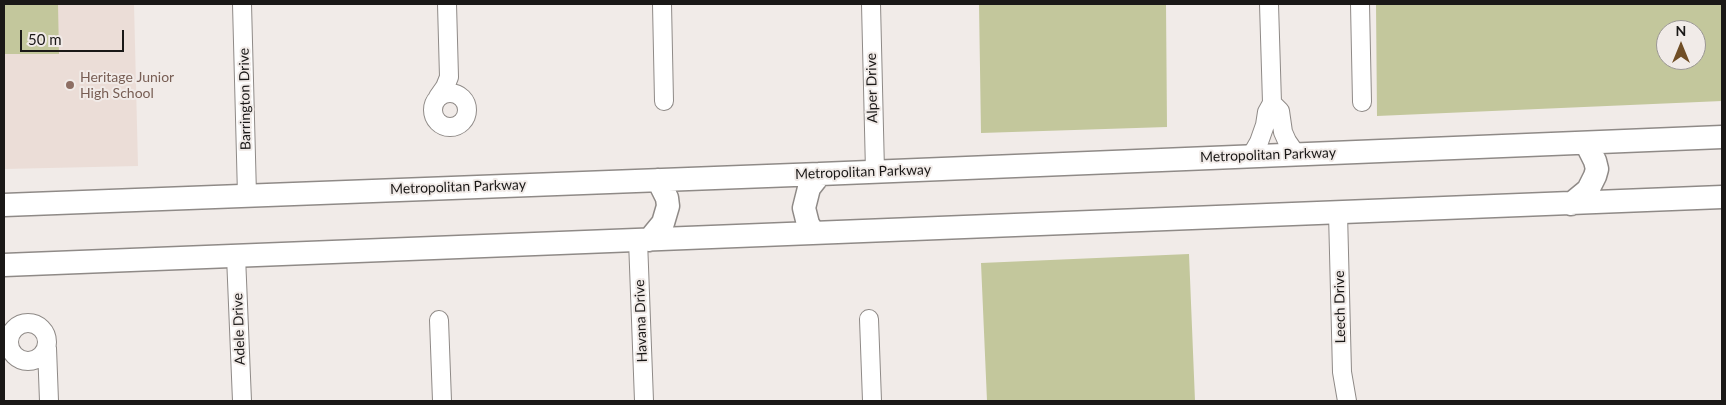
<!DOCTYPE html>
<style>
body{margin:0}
#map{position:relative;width:1726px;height:405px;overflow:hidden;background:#f1ebe8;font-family:Lato,sans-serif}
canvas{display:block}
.frame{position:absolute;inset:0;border:5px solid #1a1817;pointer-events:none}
.north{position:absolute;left:1656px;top:20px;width:50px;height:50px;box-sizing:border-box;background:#f1ebe8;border:1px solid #9b9794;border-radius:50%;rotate:0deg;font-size:14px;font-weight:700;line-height:20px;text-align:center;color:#1a1817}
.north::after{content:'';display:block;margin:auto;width:18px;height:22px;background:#704e26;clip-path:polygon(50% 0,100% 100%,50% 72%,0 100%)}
.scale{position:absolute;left:20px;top:30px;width:104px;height:22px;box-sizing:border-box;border:2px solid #1a1817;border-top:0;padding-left:6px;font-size:15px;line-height:18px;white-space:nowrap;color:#1a1817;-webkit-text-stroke:4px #f1ebe8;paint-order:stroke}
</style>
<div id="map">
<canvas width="1726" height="405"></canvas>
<div class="frame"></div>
<div class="north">N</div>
<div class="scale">50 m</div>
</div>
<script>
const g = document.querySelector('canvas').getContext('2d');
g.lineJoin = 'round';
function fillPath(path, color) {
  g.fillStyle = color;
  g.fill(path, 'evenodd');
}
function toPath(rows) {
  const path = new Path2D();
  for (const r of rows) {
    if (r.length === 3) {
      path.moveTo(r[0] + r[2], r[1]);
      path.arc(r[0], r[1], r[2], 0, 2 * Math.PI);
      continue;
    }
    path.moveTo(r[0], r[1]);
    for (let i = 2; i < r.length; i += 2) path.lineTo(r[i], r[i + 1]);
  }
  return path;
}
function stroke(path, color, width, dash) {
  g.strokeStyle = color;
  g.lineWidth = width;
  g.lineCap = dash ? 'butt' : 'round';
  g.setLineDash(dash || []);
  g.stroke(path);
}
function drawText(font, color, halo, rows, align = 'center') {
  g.font = font + ' Lato,sans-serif';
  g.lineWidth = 4;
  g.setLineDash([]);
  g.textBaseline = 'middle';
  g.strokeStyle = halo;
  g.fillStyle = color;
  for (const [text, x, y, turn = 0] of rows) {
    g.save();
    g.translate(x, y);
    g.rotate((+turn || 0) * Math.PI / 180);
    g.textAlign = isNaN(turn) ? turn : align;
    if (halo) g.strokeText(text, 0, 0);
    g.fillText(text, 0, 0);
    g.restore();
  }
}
const built = toPath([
 [4,4,134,4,138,166,4,169]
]);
const green = toPath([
 [4,4,58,4,59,54,4,54],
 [979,4,1166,4,1167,127,981,133],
 [1376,4,1722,4,1722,101,1377,116],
 [1666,30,1696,30,1696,60,1666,60],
 [1189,254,1195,401,987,401,981,263]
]);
const minor = toPath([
 [242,4,247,195],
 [662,4,664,101],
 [871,4,875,171],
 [1269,4,1272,103],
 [1360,4,1362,102],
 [450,110,17],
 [438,97,445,87,449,77,447,4],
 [1251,156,1259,142,1265,125,1267,112,1272,103,1280,111,1283,132,1287,141,1296,154],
 [1338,213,1342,372,1347,401],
 [638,240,644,401],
 [236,256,242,401],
 [869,319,872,401],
 [439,320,442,401],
 [28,342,19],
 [47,348,49,401]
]);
const major = toPath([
 [1571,204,1588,190,1595,176,1597,169,1595,161,1586,143],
 [4,205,820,174,1722,137],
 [814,233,808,224,804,208,809,188,820,174],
 [649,240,663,223,668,206,667,198,658,180],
 [4,265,1722,197]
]);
const markers = [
 [70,85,5,"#8d6e63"]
];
const educationNames = [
 ["Heritage Junior",80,77],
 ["High School",80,93]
];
const streetNames = [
 ["Alper Drive",872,88,-91],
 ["Barrington Drive",245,99,-91],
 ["Metropolitan Parkway",1268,155,-2],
 ["Metropolitan Parkway",863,172,-2],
 ["Metropolitan Parkway",458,187,-2],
 ["Leech Drive",1340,307,-91],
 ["Havana Drive",641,321,-92],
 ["Adele Drive",239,329,-92]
];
fillPath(built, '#ebddd7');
fillPath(green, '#c3c79c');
stroke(minor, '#8f8a87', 20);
stroke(major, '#8f8a87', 25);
stroke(minor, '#fff', 18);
stroke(major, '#fff', 22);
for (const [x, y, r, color] of markers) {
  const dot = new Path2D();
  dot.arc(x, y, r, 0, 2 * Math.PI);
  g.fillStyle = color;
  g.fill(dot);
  stroke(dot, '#f1ebe8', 2);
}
drawText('14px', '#785e54', '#f1ebe8', educationNames, 'left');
drawText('14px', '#1a1817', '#f1ebe8', streetNames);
</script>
